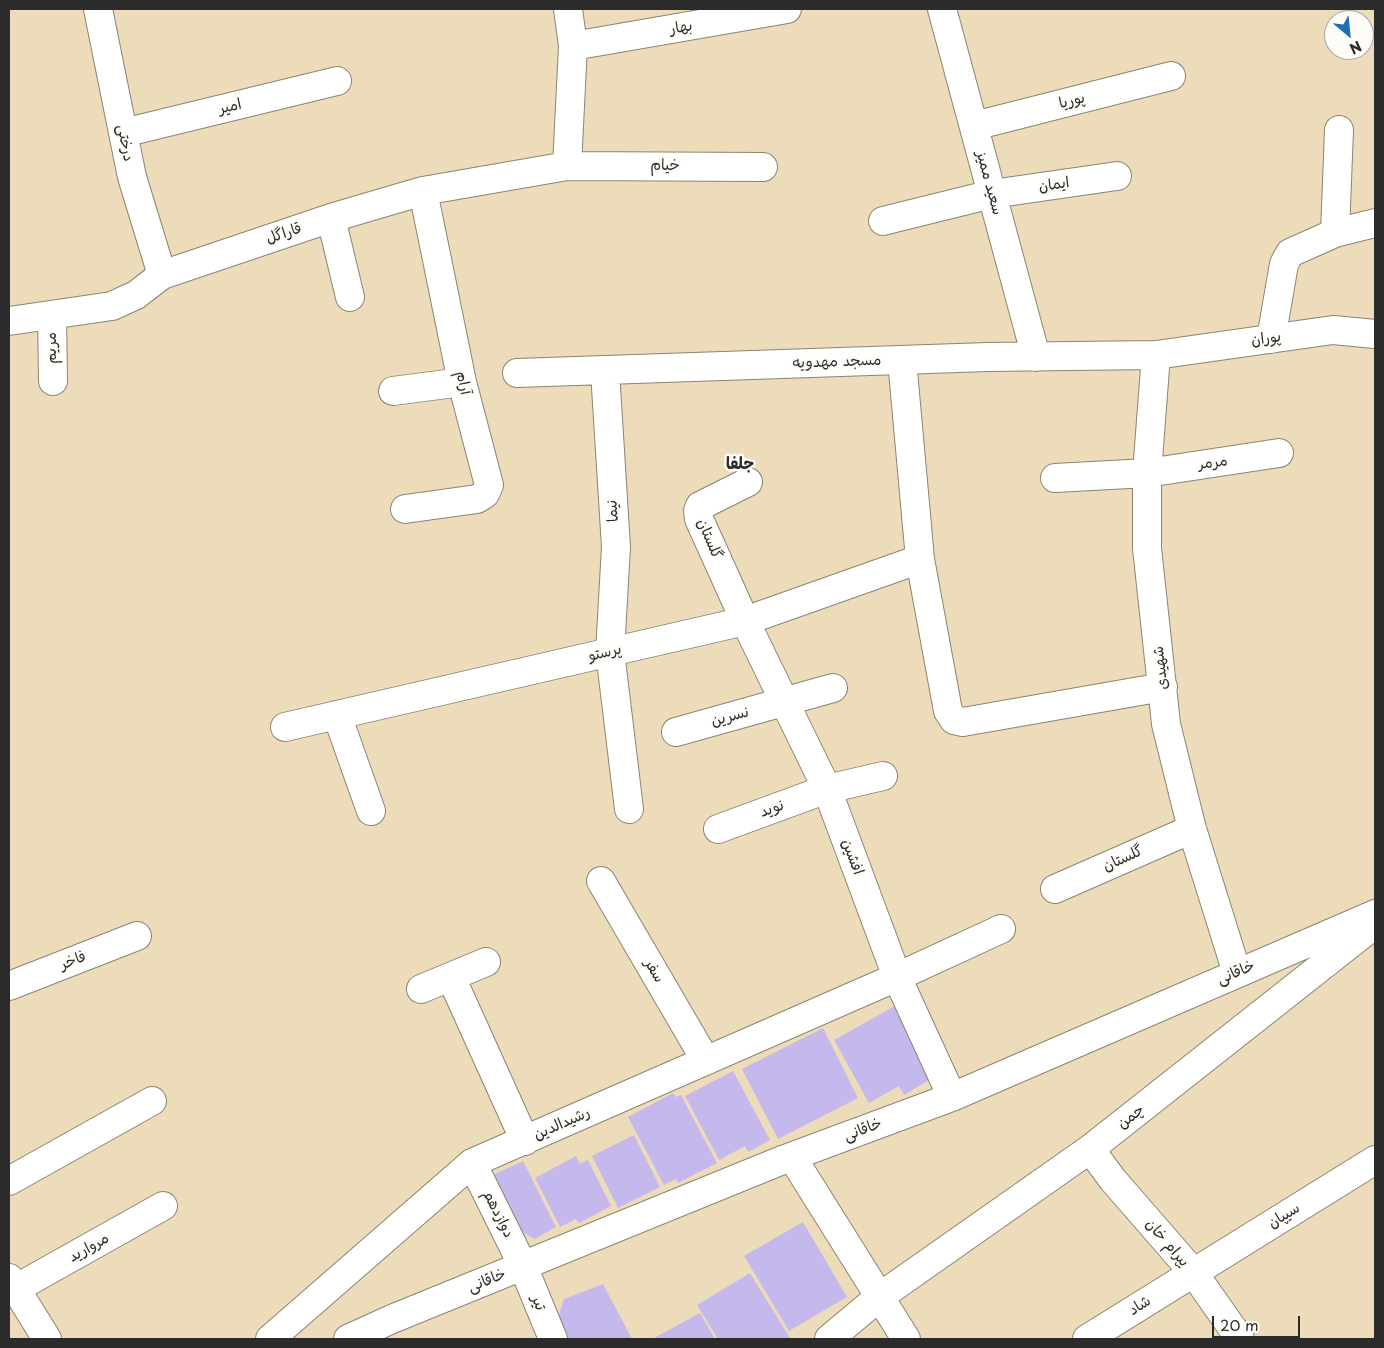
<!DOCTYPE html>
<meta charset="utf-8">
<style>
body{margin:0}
#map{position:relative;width:1384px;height:1348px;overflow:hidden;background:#eddcb9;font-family:"Playpen Sans",sans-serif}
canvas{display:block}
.frame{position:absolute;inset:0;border:10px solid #2b2b2b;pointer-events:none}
.north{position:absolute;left:1324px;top:10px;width:50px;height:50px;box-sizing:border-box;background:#fdfcf7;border:1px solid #a9a8a5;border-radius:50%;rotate:152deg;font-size:14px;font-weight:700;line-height:20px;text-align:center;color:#2b2b2b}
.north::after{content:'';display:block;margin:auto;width:18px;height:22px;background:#1f6fb2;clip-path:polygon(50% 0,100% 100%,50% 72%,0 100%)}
.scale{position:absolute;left:1212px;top:1316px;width:88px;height:22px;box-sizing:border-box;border:2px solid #2b2b2b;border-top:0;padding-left:6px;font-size:15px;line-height:18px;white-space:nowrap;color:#2b2b2b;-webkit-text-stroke:4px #fdfcf7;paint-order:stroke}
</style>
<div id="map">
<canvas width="1384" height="1348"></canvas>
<div class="frame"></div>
<div class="north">N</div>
<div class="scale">20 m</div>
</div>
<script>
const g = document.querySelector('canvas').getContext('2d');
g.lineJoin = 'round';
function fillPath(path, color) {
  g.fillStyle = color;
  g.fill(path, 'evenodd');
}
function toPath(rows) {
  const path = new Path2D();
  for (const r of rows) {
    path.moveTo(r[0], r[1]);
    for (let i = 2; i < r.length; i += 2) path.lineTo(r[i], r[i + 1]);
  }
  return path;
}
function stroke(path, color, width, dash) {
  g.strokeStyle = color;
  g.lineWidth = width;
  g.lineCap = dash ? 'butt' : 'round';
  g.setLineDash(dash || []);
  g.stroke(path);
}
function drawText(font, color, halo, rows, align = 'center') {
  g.font = font + ' "Playpen Sans","Playpen Sans Arabic",sans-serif';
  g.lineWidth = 5;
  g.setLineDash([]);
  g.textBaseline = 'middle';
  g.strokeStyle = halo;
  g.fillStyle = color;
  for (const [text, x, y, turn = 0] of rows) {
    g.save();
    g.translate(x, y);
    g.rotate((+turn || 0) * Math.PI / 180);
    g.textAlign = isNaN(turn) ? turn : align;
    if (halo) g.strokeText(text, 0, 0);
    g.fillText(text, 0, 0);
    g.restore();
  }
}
const building = toPath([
 [895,1006,934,1077,904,1095,899,1086,869,1103,834,1040],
 [823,1028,858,1098,778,1139,742,1069],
 [733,1071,770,1140,748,1152,745,1146,719,1160,685,1096],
 [673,1093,676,1097,681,1095,717,1163,678,1183,676,1179,664,1185,628,1117],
 [634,1135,660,1187,618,1208,592,1156],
 [576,1156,580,1164,588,1160,611,1206,579,1223,576,1219,560,1227,535,1178],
 [523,1161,556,1227,535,1239,511,1226,493,1175],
 [803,1222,847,1297,789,1331,744,1256],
 [750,1273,790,1338,787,1339,718,1339,697,1305],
 [603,1284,632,1339,568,1339,558,1318,564,1299],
 [700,1313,715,1339,652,1339]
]);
const minor = toPath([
 [98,9,132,177,162,275],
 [942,9,1036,357],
 [573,46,787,9],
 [974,126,1171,76],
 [123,133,337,81],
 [567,166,573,46,568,9],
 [331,218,350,297],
 [883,221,992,194,1117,176],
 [1335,233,1339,130],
 [52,315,53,381],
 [9,321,112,306,136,295,162,275,331,218,423,191,567,166,763,167],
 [1271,339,1284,264,1290,253,1335,233,1375,223],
 [1156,355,1147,473,1147,548,1166,724,1192,829,1237,973],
 [902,360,920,559,948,711,954,720,963,722,1163,687],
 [605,371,616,547,610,652,629,809],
 [517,373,988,357,1156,355,1333,330,1375,334],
 [393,391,462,382],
 [1055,478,1147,473,1279,453],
 [748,482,700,506,698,511,699,519,745,621,827,789,897,977,952,1097],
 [405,509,477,499,485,494,489,485,462,382,423,191],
 [337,715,371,811],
 [285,727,745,621,920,559],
 [676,732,833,688],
 [718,829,827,789,883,776],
 [601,881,706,1061],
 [1055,889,1192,829],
 [451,977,525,1141],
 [9,986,137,936],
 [421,989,486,962],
 [1090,1149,1113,1180,1193,1272,1240,1339],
 [792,1157,906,1339],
 [472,1163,523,1266,553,1339],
 [9,1181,152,1101],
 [9,1278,47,1339],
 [15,1289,163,1206],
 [270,1339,472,1163,897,977,1001,929],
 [348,1339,392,1319,785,1159,952,1097,1375,914],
 [829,1339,878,1298,1090,1149,1374,925],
 [1087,1339,1375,1160]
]);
const streetNames = [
 ["بهار",681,28,-10],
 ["پوریا",1072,101,-14],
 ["امیر",230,107,-14],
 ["درختی",125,143,79],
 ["خیام",665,166],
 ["سعید ممیز",989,183,75],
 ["ایمان",1054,185,-8],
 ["قاراگل",284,234,-19],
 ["پوران",1266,339,-8],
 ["مریم",52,348,-90],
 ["مسجد مهدویه",837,362,-2],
 ["آرام",463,383,77],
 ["مرمر",1213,463,-8],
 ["نیما",613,511,-94],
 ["گلستان",709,539,67],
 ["پرستو",605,653,-13],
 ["شهیدی",1161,668,-96],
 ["نسرین",730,717,-15],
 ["نوید",772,809,-20],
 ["افشین",852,857,70],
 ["گلستان",1123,859,-24],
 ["فاخر",73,961,-21],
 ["سفر",654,971,60],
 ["خاقانی",1236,973,-23],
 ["چمن",1131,1117,-38],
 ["رشیدالدین",562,1124,-24],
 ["خاقانی",863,1130,-21],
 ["دوازدهم",498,1214,63],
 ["سیپان",1284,1216,-32],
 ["یپرام خان",1167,1243,49],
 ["مروارید",89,1248,-29],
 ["خاقانی",487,1281,-22],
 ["تیر",538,1303,68],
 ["شاد",1140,1306,-32]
];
const neighbourhoodNames = [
 ["جلفا",740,465]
];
fillPath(building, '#c5b8ed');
stroke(minor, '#8c8472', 30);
stroke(minor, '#fff', 28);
drawText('15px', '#2b2b2b', '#fdfcf7', streetNames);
drawText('bold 16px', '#2b2b2b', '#fdfcf7', neighbourhoodNames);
</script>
